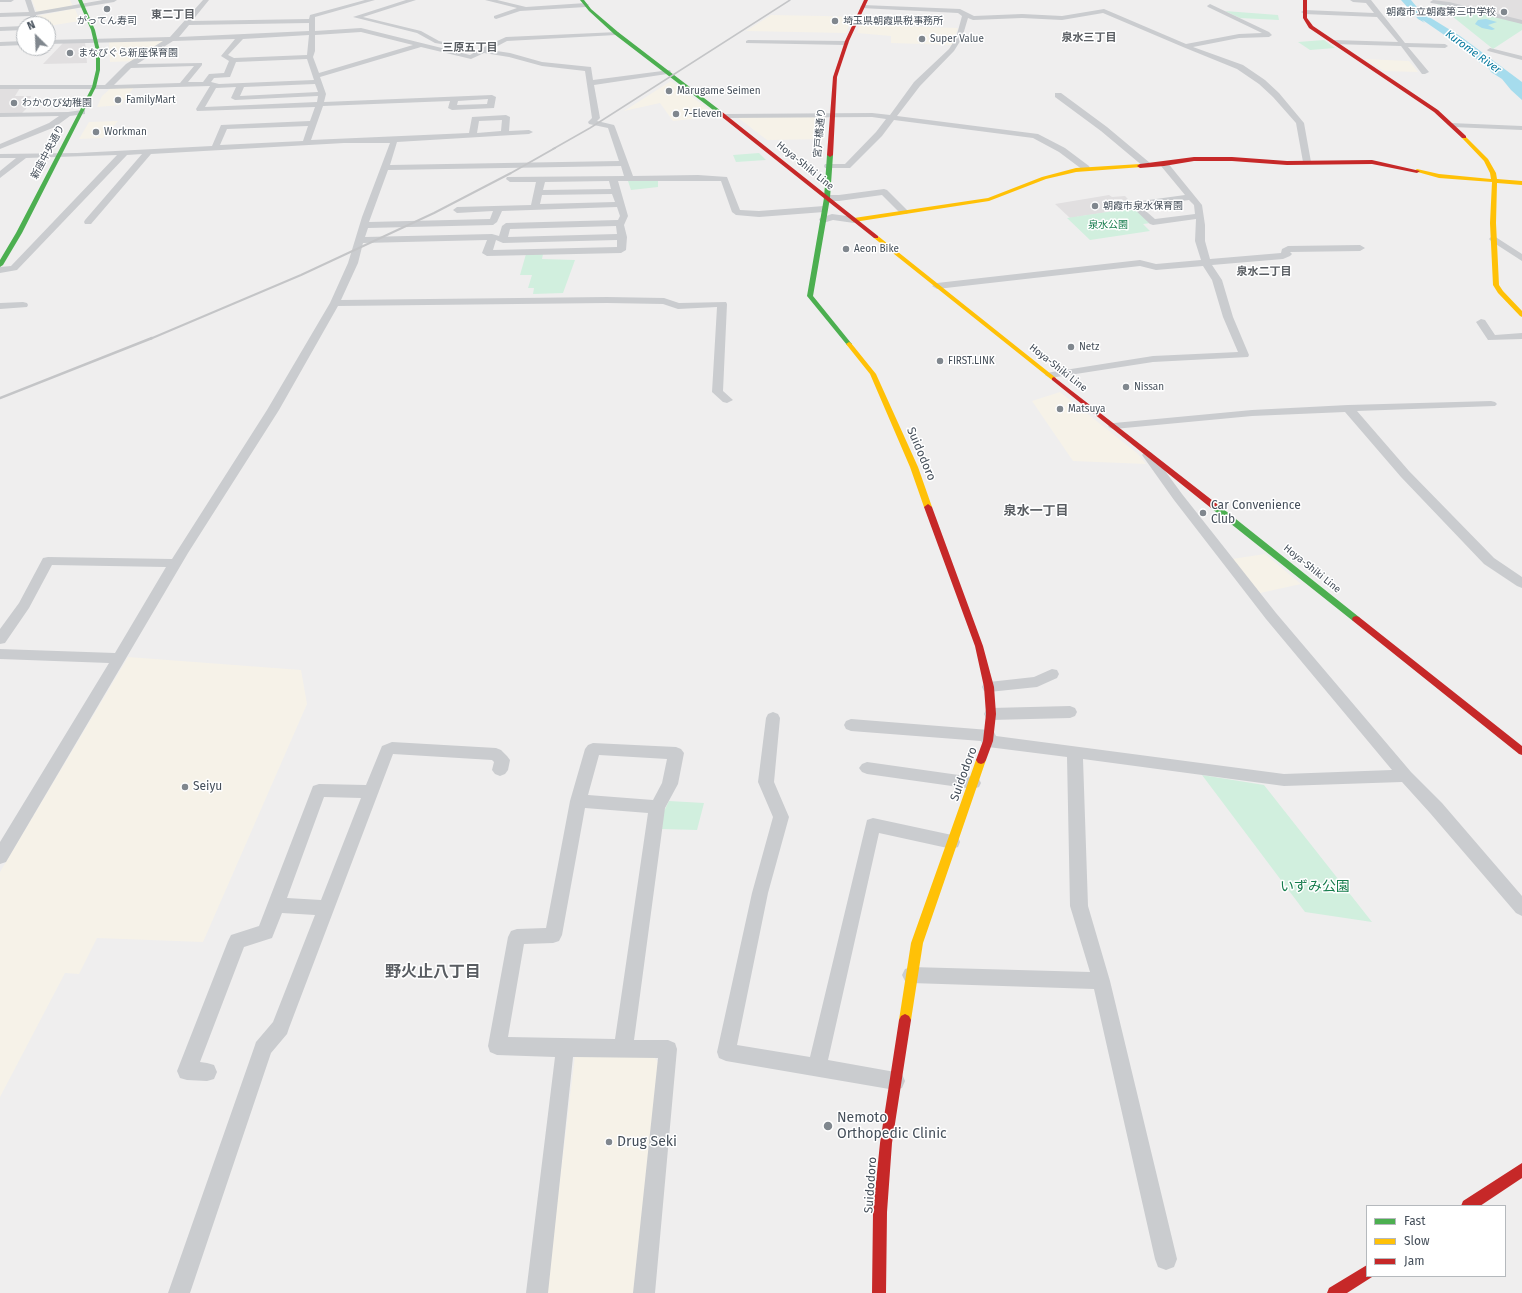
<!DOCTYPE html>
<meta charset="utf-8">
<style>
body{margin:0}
#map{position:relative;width:1522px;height:1293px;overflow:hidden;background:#efeeee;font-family:"Fira Sans",sans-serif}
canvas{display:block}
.legend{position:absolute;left:1366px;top:1205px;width:140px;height:72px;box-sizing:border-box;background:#fff;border:1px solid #b5b9bd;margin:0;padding:5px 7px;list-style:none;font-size:12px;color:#454f5a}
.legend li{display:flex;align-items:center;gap:8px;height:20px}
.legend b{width:20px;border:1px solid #b5b9bd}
.north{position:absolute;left:16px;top:16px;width:40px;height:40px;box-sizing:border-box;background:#fff;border:1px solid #b5b9bd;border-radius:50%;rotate:336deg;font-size:11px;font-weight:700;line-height:16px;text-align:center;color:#454f5a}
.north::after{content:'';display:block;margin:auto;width:14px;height:18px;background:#80878e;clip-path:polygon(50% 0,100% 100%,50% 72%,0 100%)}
</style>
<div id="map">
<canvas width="1522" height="1293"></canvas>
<ul class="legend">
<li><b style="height:5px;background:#4caf50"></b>Fast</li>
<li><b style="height:5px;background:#ffc107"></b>Slow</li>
<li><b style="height:5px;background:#c62828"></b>Jam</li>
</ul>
<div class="north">N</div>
</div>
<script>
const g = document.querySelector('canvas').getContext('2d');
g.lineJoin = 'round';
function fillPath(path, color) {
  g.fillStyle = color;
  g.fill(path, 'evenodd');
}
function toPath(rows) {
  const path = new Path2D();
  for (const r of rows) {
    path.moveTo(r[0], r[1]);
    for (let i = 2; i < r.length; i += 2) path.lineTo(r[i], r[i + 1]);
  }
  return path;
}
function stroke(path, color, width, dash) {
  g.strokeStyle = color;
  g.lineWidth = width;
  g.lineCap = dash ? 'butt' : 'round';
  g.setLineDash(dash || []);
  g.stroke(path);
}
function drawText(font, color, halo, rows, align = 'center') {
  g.font = font + ' "Fira Sans","Noto Sans JP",sans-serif';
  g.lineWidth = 3;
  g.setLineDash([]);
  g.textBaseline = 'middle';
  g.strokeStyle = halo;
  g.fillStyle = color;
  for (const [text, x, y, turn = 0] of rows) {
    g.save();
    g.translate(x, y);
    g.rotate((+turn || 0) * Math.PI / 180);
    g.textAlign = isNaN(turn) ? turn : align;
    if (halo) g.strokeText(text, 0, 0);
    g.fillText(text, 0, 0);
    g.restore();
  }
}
const commercial = toPath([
 [32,0,70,0,73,6,37,13],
 [72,9,75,9,80,21,48,26,48,24,41,24,37,16],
 [771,15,823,16,853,17,846,33,746,31],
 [860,25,958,28,952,45,891,43,891,36,857,33],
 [166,41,135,61,110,62,109,42],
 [1364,59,1409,61,1418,72,1384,71],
 [671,81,695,99,717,116,673,121,660,103,624,111],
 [134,87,121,105,97,107,102,96,111,88],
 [826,116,824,139,767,140,737,117],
 [118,121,103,138,79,139,89,122],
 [1060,392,1138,454,1146,464,1073,461,1032,401],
 [1265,554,1301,584,1260,593,1232,559],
 [128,657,301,670,307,704,203,942,97,938,79,974,65,973,0,1097,0,872],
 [652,1055,658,1062,636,1293,546,1293,575,1056]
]);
const education = toPath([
 [1433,0,1522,0,1522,21,1435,2],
 [85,42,87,63,43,64,63,43],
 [0,88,20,88,15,96,31,96,26,109,22,113,0,113],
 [1109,195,1112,197,1125,196,1132,203,1129,203,1134,208,1070,218,1055,204]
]);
const green = toPath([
 [1437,4,1522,23,1522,30,1493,49],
 [1225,11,1278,15,1279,20,1240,18],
 [1324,40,1335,48,1310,50,1298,42],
 [759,153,766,160,736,162,733,155],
 [627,178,658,178,658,187,631,190],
 [1134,208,1151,223,1143,224,1150,231,1090,240,1067,218],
 [526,254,543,254,542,259,575,260,563,293,533,294,534,288,528,288,532,275,520,275],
 [1202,775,1264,785,1372,922,1305,912],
 [669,801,704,803,697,830,662,829,663,813]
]);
const water = toPath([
 [1401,0,1411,0,1421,12,1460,36,1522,82,1522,100,1511,90,1502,79,1491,72,1488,67,1479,62,1472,54,1424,21,1422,20,1425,23,1418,19],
 [1486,19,1497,22,1488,25,1495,29,1492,30,1482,28,1475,24,1478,20]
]);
const street = toPath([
 [0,0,14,0,11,2,0,2,0,0],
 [25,0,31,0,35,12,103,0,117,0,114,2,36,15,39,24,33,24,30,16,0,17,0,13,29,12,25,0],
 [203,0,209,0,192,21,309,19,310,15,365,0,375,0,315,17,315,31,361,28,470,55,477,51,477,49,482,48,506,37,618,32,619,33,616,35,507,41,490,50,510,53,542,62,591,67,593,80,670,70,671,72,667,74,594,85,600,118,597,121,614,125,615,127,633,176,698,175,727,177,740,210,759,211,824,206,828,209,824,212,759,217,736,215,732,212,721,181,618,181,628,216,624,225,627,237,626,250,621,253,487,256,482,253,487,240,363,243,358,263,341,300,607,297,664,298,679,303,726,302,727,304,723,391,733,400,727,403,723,402,712,392,717,307,678,309,663,304,607,303,338,306,279,410,188,553,6,862,0,864,0,842,109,663,0,659,0,649,115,653,166,567,52,565,29,608,5,643,0,644,0,629,19,603,43,558,48,557,172,559,267,410,330,303,348,263,362,217,390,143,344,143,151,154,91,224,85,224,84,222,85,220,142,154,127,155,17,270,0,273,0,267,11,266,117,155,26,158,0,178,0,171,16,158,0,158,0,154,77,153,212,146,221,125,310,121,315,107,197,111,196,109,210,86,107,89,0,89,0,85,105,85,126,64,163,41,48,44,48,40,170,37,203,0],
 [309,23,309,31,179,37,189,25,309,23],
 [361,32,413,45,319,73,313,57,315,51,315,35,361,32],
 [309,35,307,55,234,58,228,55,243,39,309,35],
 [235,39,221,56,229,61,224,73,209,74,203,82,188,82,202,65,202,63,137,64,173,41,235,39],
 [421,47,471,59,484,53,509,57,542,66,585,71,592,118,588,122,589,124,608,128,619,161,390,165,397,142,529,134,533,132,529,130,509,131,510,117,506,115,472,117,469,133,311,140,323,106,450,101,448,108,452,110,494,108,496,97,492,95,324,102,326,94,320,77,421,47],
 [307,59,314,80,219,84,211,82,214,78,230,77,236,62,307,59],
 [194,66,180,83,114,85,131,68,194,66],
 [315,84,318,92,240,96,244,87,315,84],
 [236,87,231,98,235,100,318,96,317,102,205,107,216,88,236,87],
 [488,99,487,104,457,105,458,101,488,99],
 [502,120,501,131,477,133,479,121,502,120],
 [308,126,303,141,220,145,227,129,308,126],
 [621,166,624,176,507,177,506,179,510,182,536,182,531,205,457,207,453,210,457,213,493,211,490,219,369,222,388,170,621,166],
 [609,181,611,189,543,190,545,182,609,181],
 [612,194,615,202,540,204,542,195,612,194],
 [617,207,620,216,618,220,506,223,502,226,499,236,492,234,365,237,368,228,493,225,497,222,502,211,617,207],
 [616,226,617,234,508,237,510,229,616,226],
 [496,240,503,243,617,240,617,247,493,250,496,240],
 [406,0,416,0,363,17,421,31,439,41,447,43,447,45,435,43,417,33,353,17,406,0],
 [485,0,497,0,526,7,586,3,589,5,586,7,520,11,496,19,494,18,494,16,517,8,485,0],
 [1350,0,1371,0,1405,43,1445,44,1448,46,1445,48,1408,47,1429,72,1425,74,1422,74,1401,46,1333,44,1330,42,1333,40,1398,42,1377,17,1304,14,1301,12,1304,10,1374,13,1366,3,1353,2,1350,0],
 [1433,0,1449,2,1522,20,1522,24,1449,6,1431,3,1430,2,1433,0],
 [1210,4,1269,32,1272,35,1269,37,1239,38,1193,47,1243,65,1265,80,1279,93,1304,123,1311,162,1310,164,1304,164,1303,162,1296,123,1273,97,1259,84,1237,69,1183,47,1103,13,1062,20,1022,18,973,20,968,18,962,38,954,51,920,86,897,116,1038,134,1065,148,1089,166,1090,168,1089,170,1083,170,1059,152,1033,138,894,120,882,136,850,168,825,168,824,166,825,164,845,164,876,132,886,119,872,117,725,118,721,116,725,114,872,113,890,115,914,82,949,49,956,38,962,16,958,13,861,8,860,7,863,5,960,9,974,16,1022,14,1062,16,1104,9,1186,44,1239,34,1262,33,1208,7,1207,6,1210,4],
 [24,26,24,30,0,31,0,27,24,26],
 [748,40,846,41,849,43,846,45,746,43,746,41,748,40],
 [24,41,24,45,0,46,0,42,24,41],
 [1490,48,1522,56,1522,60,1488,51,1487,50,1490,48],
 [1055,93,1061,93,1107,127,1150,163,1151,165,1150,167,1144,167,1101,131,1055,97,1055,93],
 [82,110,85,110,85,114,70,116,55,127,0,149,0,144,49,123,59,116,0,117,0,113,68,112,82,110],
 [1450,123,1522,126,1522,130,1453,127,1450,127,1450,123],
 [1161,162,1167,162,1202,205,1205,225,1205,241,1210,259,1281,253,1282,249,1288,246,1360,245,1365,248,1360,251,1290,252,1292,254,1290,256,1283,259,1212,265,1222,280,1233,317,1249,355,1248,357,1153,362,1050,378,1045,375,1046,373,1153,356,1238,352,1223,317,1212,280,1203,266,1156,270,1140,266,937,289,932,286,937,283,1140,260,1156,264,1201,260,1195,241,1196,219,1153,225,1150,224,1130,205,1134,202,1185,195,1161,166,1160,164,1161,162],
 [1189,200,1194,205,1195,214,1155,219,1141,207,1189,200],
 [884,189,887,190,907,210,908,212,907,214,901,214,882,195,839,201,827,201,823,198,827,195,839,195,884,189],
 [832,214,854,217,858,220,854,223,833,220,823,223,819,220,820,218,832,214],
 [1494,236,1522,254,1522,261,1491,241,1489,239,1491,237,1494,236],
 [23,302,27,303,28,305,27,307,0,309,0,303,23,302],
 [1481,319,1485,320,1495,335,1522,333,1522,339,1488,340,1476,322,1481,319],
 [1491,401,1495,402,1497,404,1495,406,1357,411,1409,471,1494,558,1522,577,1522,588,1517,586,1484,564,1401,477,1345,412,1252,416,1114,429,1110,428,1108,426,1110,424,1114,423,1252,410,1348,405,1491,401],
 [1148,451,1152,453,1182,494,1276,613,1411,772,1442,803,1522,896,1522,916,1516,913,1430,813,1402,782,1284,786,1083,759,1088,906,1110,981,1177,1259,1174,1267,1166,1270,1158,1267,1155,1259,1094,989,911,983,905,981,902,975,905,969,911,967,1090,972,1070,906,1067,757,988,747,983,745,981,741,851,731,846,729,844,725,846,721,851,719,989,730,994,732,996,736,1284,774,1392,770,1266,619,1174,500,1142,455,1144,453,1148,451],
 [1052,669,1057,670,1059,674,1057,678,1037,687,989,692,984,691,982,687,984,683,989,682,1034,677,1052,669],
 [1070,706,1075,708,1077,712,1075,716,1070,718,991,720,986,718,984,714,986,710,991,708,1070,706],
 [773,712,778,714,780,718,774,782,789,817,768,893,737,1045,810,1057,867,820,873,818,952,835,958,837,960,842,958,847,952,849,879,833,828,1060,895,1072,902,1074,905,1081,902,1088,895,1090,726,1061,719,1058,717,1052,752,893,773,817,758,782,766,718,768,714,773,712],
 [392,742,496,748,501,750,507,756,510,760,508,770,505,774,500,776,495,774,492,770,494,762,492,760,393,754,289,1028,287,1034,271,1053,190,1293,168,1293,254,1048,256,1042,273,1022,315,915,282,913,272,938,244,947,200,1062,207,1063,214,1065,217,1072,214,1079,207,1081,187,1080,180,1078,177,1071,228,941,231,935,259,926,313,786,319,784,366,785,382,746,392,742],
 [324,797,361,798,321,900,287,898,324,797],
 [593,743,676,747,681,749,684,753,678,784,665,808,634,1040,668,1040,675,1043,677,1049,655,1293,633,1293,658,1058,573,1057,548,1293,526,1293,555,1057,497,1055,490,1052,488,1046,508,937,511,931,517,929,546,928,570,801,585,749,588,745,593,743],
 [599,755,667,759,662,783,653,800,588,795,599,755],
 [585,808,648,813,615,1039,508,1037,524,944,553,943,559,941,562,935,585,808],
 [867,762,973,777,979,779,981,783,979,787,973,789,867,774,862,772,859,768,862,764,867,762]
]);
const fast = toPath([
 [78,0,82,0,95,30,100,51,100,70,96,87,22,233,3,265,0,267,0,260,16,233,92,87,96,70,96,51,91,30,78,0],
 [580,0,584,0,591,9,618,32,721,111,721,113,717,113,614,34,589,11,580,0],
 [830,153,833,155,830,198,813,296,851,343,852,344,849,346,847,345,807,296,824,198,827,155,830,153],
 [1214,503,1217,504,1359,617,1360,619,1359,621,1353,621,1211,508,1210,506,1211,504,1214,503]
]);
const slow = toPath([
 [1464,135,1488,159,1496,173,1497,179,1522,181,1522,185,1497,183,1496,223,1499,285,1503,291,1522,311,1522,317,1520,316,1498,293,1493,285,1490,223,1492,182,1439,178,1414,171,1417,169,1439,174,1491,179,1490,173,1484,161,1462,138,1462,136,1464,135],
 [1140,164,1142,165,1142,167,1076,172,1046,179,989,201,854,222,851,220,854,218,988,198,1042,177,1076,168,1140,164],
 [874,236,878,236,1056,378,1056,380,1052,380,874,238,874,236],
 [849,342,851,343,876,374,918,467,932,507,931,509,928,510,924,507,910,467,870,374,846,344,849,342],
 [981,756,984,757,986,760,923,943,911,1020,909,1024,905,1026,901,1024,899,1020,911,943,976,760,978,757,981,756]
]);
const jam = toPath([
 [864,0,868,0,849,41,837,77,833,155,830,157,827,155,833,77,845,41,864,0],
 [1303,0,1307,0,1307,18,1313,26,1438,110,1466,136,1466,138,1462,138,1434,112,1309,28,1303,18,1303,0],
 [717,111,721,111,878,236,878,238,874,238,717,113,717,111],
 [1194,157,1232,157,1287,161,1372,160,1420,171,1417,173,1372,164,1287,165,1232,161,1194,161,1164,166,1140,168,1137,166,1140,164,1194,157],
 [1054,377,1217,504,1218,506,1217,508,1211,508,1052,380,1052,378,1054,377],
 [928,504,932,507,983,646,994,687,996,714,993,741,986,760,984,763,981,764,978,763,976,760,983,741,986,714,984,687,975,646,924,507,928,504],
 [1356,616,1359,617,1522,746,1522,755,1519,754,1353,621,1352,619,1353,617,1356,616],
 [905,1014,909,1016,911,1020,892,1143,887,1212,886,1293,872,1293,873,1212,880,1143,899,1020,901,1016,905,1014],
 [1522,1163,1522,1178,1480,1206,1461,1206,1463,1201,1522,1163],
 [1367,1265,1367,1276,1372,1277,1347,1293,1327,1293,1329,1288,1367,1265]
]);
const railFar2 = toPath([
 [553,149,590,128,790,0]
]);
const railFar1 = toPath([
 [150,339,301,275,434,213,511,173,555,148]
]);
const rail = toPath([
 [0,398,152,338]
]);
const markers = [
 [107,9,4,"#80878e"],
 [1504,12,4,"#80878e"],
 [835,21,4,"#80878e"],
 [922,39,4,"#80878e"],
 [70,53,4,"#80878e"],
 [669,91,4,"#80878e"],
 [118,100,4,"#80878e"],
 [14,103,4,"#80878e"],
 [676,114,4,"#80878e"],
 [96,132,4,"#80878e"],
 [1095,206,4,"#80878e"],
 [846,249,4,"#80878e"],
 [1071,347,4,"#80878e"],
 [940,361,4,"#80878e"],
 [1126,387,4,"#80878e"],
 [1060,409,4,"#80878e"],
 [1203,513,4,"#80878e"],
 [185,787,4,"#80878e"],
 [828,1126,5,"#80878e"],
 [609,1142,4,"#80878e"]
];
const farPoinames = [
 ["朝霞市立朝霞第三中学校",1496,12,"right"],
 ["がってん寿司",107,21,"center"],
 ["埼玉県朝霞県税事務所",843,21],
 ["Super Value",930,39],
 ["まなびぐら新座保育園",78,53],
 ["Marugame Seimen",677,91],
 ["FamilyMart",126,100],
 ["わかのび幼稚園",22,103],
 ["7-Eleven",684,114],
 ["Workman",104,132],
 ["朝霞市泉水保育園",1103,206],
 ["Aeon Bike",854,249],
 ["Netz",1079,347],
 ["FIRST.LINK",948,361],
 ["Nissan",1134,387],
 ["Matsuya",1068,409]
];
const farStreetnames = [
 ["宮戸橋通り",820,133,-85],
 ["新座中央通り",48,152,-62],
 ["Hoya-Shiki Line",805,166,39],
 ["Hoya-Shiki Line",1058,368,38],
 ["Hoya-Shiki Line",1312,569,39]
];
const farParknames = [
 ["泉水公園",1108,225]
];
const farNeighbourhoodnames = [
 ["東二丁目",173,15],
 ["泉水三丁目",1089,38],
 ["三原五丁目",470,48],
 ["泉水二丁目",1264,272]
];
const farWaternames = [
 ["Kurome River",1473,52,36]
];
const streetNames = [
 ["Suidodoro",921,454,67],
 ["Suidodoro",964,774,-70],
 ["Suidodoro",871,1185,-86]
];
const poiNames = [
 ["Car Convenience",1211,506],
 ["Club",1211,520],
 ["Seiyu",193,787]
];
const neighbourhoodNames = [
 ["泉水一丁目",1036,511]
];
const nearParknames = [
 ["いずみ公園",1315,887]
];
const nearPoinames = [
 ["Nemoto",837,1118],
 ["Orthopedic Clinic",837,1134],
 ["Drug Seki",617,1142]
];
const nearNeighbourhoodnames = [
 ["野火止八丁目",433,973]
];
fillPath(commercial, '#f6f2e8');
fillPath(education, '#e1dfe0');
fillPath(green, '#d1efde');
fillPath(water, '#a6dced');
fillPath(street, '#cacccf');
fillPath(fast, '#4caf50');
fillPath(slow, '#ffc107');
fillPath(jam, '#c62828');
stroke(railFar2, '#c4c5c7', 1.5);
stroke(railFar1, '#c4c5c7', 2);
stroke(rail, '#c4c5c7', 2.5);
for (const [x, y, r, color] of markers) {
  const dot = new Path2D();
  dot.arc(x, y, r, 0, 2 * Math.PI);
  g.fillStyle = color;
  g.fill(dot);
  stroke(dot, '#fff', 1.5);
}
drawText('10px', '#454f5a', '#fff', farPoinames, 'left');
drawText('10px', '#454f5a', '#fff', farStreetnames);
drawText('10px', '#157c4c', '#fff', farParknames);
drawText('bold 11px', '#595d62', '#fff', farNeighbourhoodnames);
drawText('italic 11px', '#0b7ca0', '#fff', farWaternames);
drawText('12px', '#454f5a', '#fff', streetNames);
drawText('12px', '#454f5a', '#fff', poiNames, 'left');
drawText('bold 13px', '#595d62', '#fff', neighbourhoodNames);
drawText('14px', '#157c4c', '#fff', nearParknames);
drawText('14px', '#454f5a', '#fff', nearPoinames, 'left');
drawText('bold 16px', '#595d62', '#fff', nearNeighbourhoodnames);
</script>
